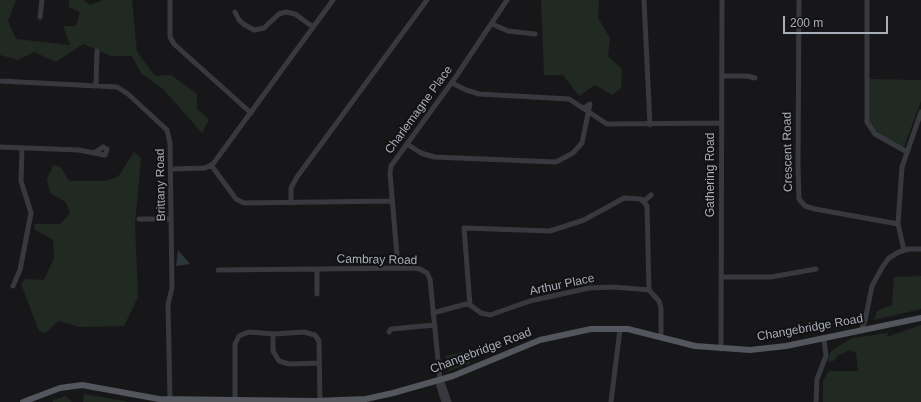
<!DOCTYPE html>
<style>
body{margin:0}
#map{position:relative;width:921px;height:402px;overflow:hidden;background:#171719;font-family:Arial,sans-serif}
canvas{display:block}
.scale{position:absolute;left:783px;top:16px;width:105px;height:18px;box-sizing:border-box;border:2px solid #aaaeb9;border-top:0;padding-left:5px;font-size:12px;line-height:14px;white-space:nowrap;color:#aaaeb9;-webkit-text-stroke:3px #121214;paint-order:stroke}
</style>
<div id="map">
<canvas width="921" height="402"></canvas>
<div class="scale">200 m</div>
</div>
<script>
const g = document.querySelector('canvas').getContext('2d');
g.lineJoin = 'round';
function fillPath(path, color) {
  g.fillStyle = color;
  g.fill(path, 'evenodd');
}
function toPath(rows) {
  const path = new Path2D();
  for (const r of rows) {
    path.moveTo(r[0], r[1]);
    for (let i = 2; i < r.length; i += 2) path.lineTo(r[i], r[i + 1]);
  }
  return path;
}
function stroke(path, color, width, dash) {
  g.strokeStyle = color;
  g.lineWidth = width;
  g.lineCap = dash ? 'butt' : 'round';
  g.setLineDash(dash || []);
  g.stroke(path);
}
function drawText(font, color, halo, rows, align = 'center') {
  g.font = font + ' Arial,sans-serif';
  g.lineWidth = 4;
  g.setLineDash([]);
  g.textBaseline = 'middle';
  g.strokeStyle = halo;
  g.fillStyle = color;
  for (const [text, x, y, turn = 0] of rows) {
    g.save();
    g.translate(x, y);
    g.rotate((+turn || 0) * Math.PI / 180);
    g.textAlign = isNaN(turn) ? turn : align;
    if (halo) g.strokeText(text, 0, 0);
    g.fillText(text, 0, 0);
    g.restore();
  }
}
const green = toPath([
 [0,0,16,0,8,21,16,39,70,45,63,26,76,26,80,12,69,7,69,0,83,0,90,5,103,0,132,0,137,52,155,76,171,75,197,94,197,109,209,119,202,133,163,89,141,73,132,56,111,56,83,44,56,62,34,52,18,60,0,55],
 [541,0,599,0,598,18,610,38,608,56,622,69,621,88,612,95,595,85,579,96,563,75,544,75],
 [868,79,921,80,921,101,904,147,901,147,879,135,872,128,868,121],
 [134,152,141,158,135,225,138,297,124,326,80,327,59,321,45,333,39,331,21,284,25,279,44,280,54,258,53,240,34,229,35,224,60,224,70,213,66,202,50,193,47,179,53,165,61,167,69,181,104,181,118,177],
 [921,276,921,309,874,320,877,311,892,305,894,277],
 [921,325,921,402,823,402,823,381,829,371,858,371,856,353,850,350,839,355,833,361,828,362,830,352,852,338,888,333,887,337],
 [463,352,471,363,448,371,445,356],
 [84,394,129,402,83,402],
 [66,396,72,402,53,402,53,400]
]);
const water = toPath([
 [178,250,190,264,176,266]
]);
const minor = toPath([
 [170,0,170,37,174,44,251,113],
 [644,0,650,125],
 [799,0,798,166,799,199,805,206,815,209,898,224],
 [867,0,867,122,875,134,907,152],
 [235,12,239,20,245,25,254,30,264,28,279,14,286,12,295,14,313,27],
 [40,17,42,0],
 [492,24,508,31,535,34],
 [722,76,747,76,755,78],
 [0,81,117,87,128,94,167,130,170,143,172,288,168,304,170,399],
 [452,83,466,90,479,94,569,99,607,124,722,123],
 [96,85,97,51],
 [407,144,421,153,434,157,556,162,573,153,582,143,590,104,584,108],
 [0,147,79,150,94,153],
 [103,147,107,149,105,155,94,153,103,147],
 [211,165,236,199,244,203,392,201],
 [171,169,205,168,213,164,333,0],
 [644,201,651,195],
 [291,203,291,188,297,177,427,0],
 [139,219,171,219],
 [904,250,898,224,902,167,921,112],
 [398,268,390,173,391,166,455,78,507,0],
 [317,269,317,294],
 [218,270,413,268,420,269,427,273,430,279,440,380],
 [721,277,771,277,816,269],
 [13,286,20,270,31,213,21,181,22,148],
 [470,305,464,228,550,231,584,220,624,198,641,199,647,206,649,290],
 [433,313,466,304,470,305,481,313,490,315,530,301,589,288,614,287,649,290,659,301,661,308,661,338],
 [861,330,865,321,872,286,883,266,889,258,899,252,909,249,921,249],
 [389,332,391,329,435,325],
 [273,334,273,351,279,361,289,364,319,363],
 [721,349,722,0],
 [441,379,449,402],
 [437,380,444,402],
 [235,400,235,344,239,336,249,332,274,334,304,332,315,335,319,341,320,401],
 [611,402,620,329],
 [816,402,817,379,826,356,824,339]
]);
const major = toPath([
 [23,402,60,388,82,385,159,399,315,401,366,399,393,393,453,376,540,340,591,329,628,329,695,346,750,350,786,346,921,318]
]);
const streetNames = [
 ["Charlemagne Place",419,110,-54],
 ["Crescent Road",788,152,-91],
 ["Gathering Road",711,175,-90],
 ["Brittany Road",161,185,-91],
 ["Cambray Road",377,260,1],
 ["Arthur Place",562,285,-12],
 ["Changebridge Road",810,328,-10],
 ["Changebridge Road",481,351,-21]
];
fillPath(green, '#212923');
fillPath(water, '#2e363d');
stroke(minor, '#38393e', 5);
stroke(major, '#54565d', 6);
drawText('12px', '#aaaeb9', '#121214', streetNames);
</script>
